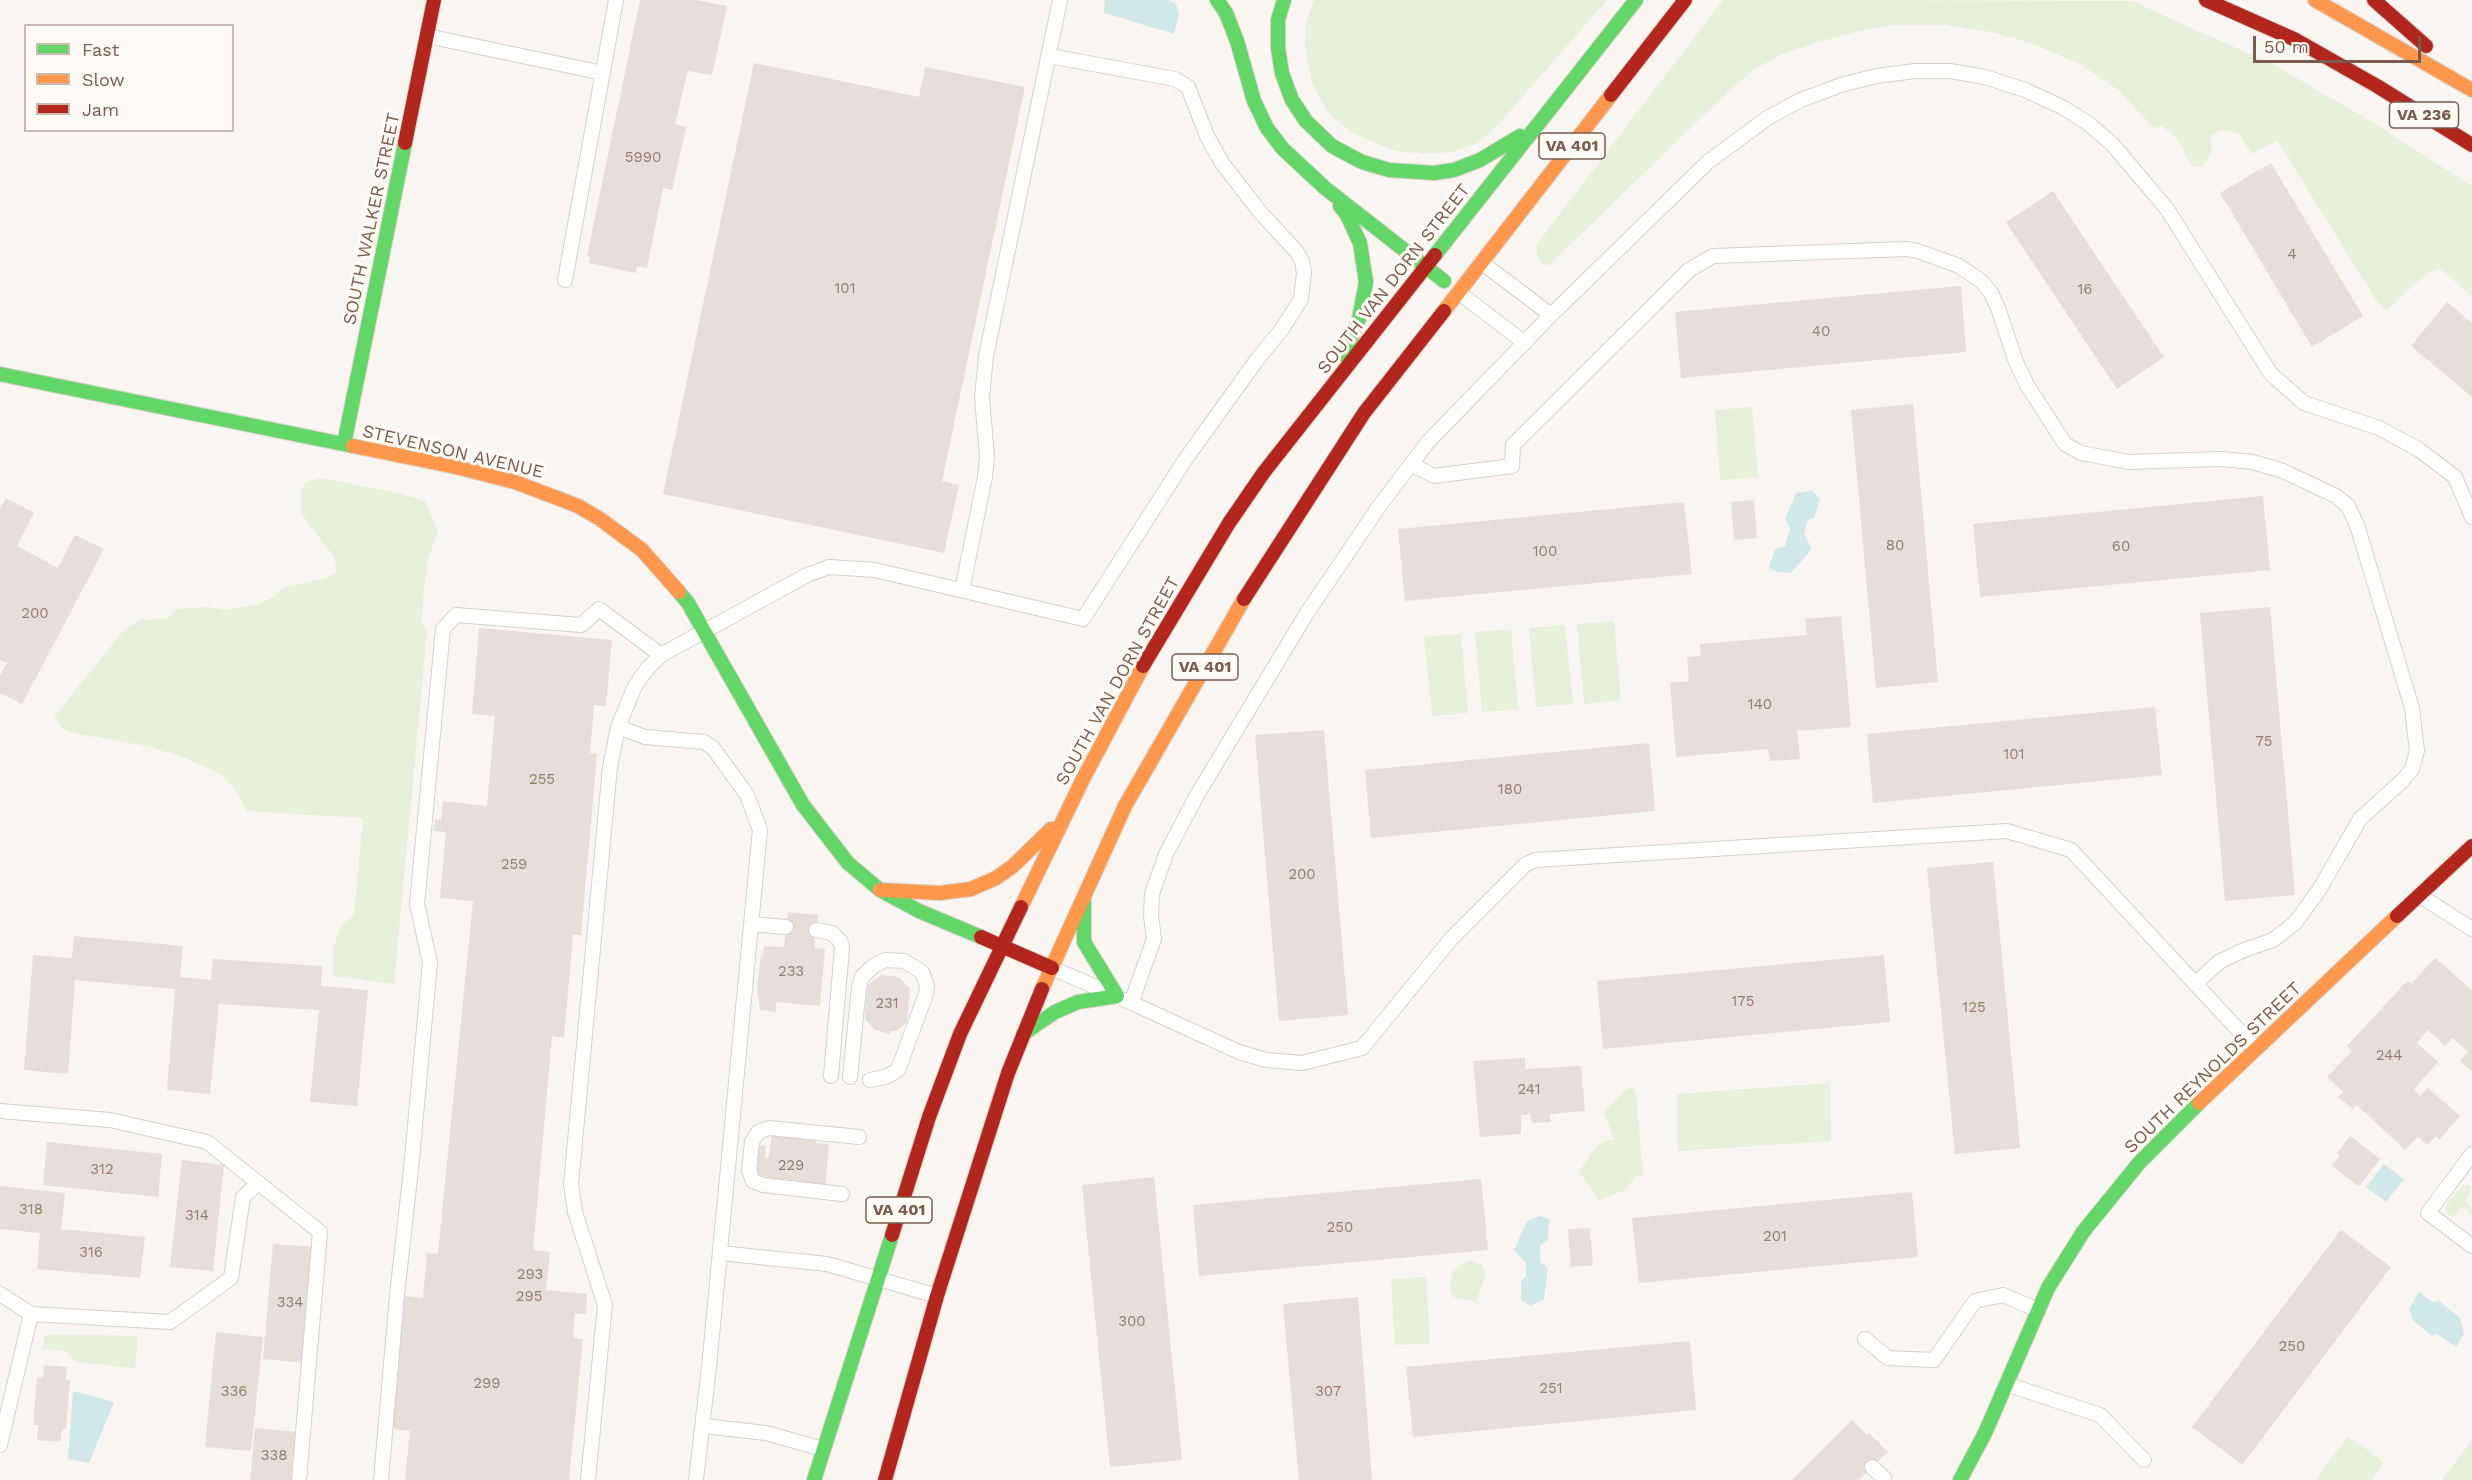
<!DOCTYPE html>
<style>
body{margin:0}
#map{position:relative;width:2472px;height:1480px;overflow:hidden;background:#f9f5f0;font-family:"Work Sans",sans-serif}
canvas{display:block}
.legend{position:absolute;left:24px;top:24px;width:210px;height:108px;box-sizing:border-box;background:#fffaf3;border:2px solid #cabbb1;margin:0;padding:8px 10px;list-style:none;font-size:18px;color:#7a5c4d}
.legend li{display:flex;align-items:center;gap:12px;height:30px}
.legend b{width:30px;border:2px solid #cabbb1}
.scale{position:absolute;left:2253px;top:36px;width:168px;height:27px;box-sizing:border-box;border:3px solid #7a5c4d;border-top:0;padding-left:8px;font-size:18px;line-height:21px;white-space:nowrap;color:#7a5c4d;-webkit-text-stroke:4px #fffaf3;paint-order:stroke}
</style>
<div id="map">
<canvas width="2472" height="1480"></canvas>
<ul class="legend">
<li><b style="height:8px;background:#63d668"></b>Fast</li>
<li><b style="height:8px;background:#ff974d"></b>Slow</li>
<li><b style="height:8px;background:#b3261e"></b>Jam</li>
</ul>
<div class="scale">50 m</div>
</div>
<script>
const g = document.querySelector('canvas').getContext('2d');
g.lineJoin = 'round';
function fillPath(path, color) {
  g.fillStyle = color;
  g.fill(path, 'evenodd');
}
function toPath(rows) {
  const path = new Path2D();
  for (const r of rows) {
    path.moveTo(r[0], r[1]);
    for (let i = 2; i < r.length; i += 2) path.lineTo(r[i], r[i + 1]);
  }
  return path;
}
function stroke(path, color, width, dash) {
  g.strokeStyle = color;
  g.lineWidth = width;
  g.lineCap = dash ? 'butt' : 'round';
  g.setLineDash(dash || []);
  g.stroke(path);
}
function drawText(font, color, halo, rows, align = 'center') {
  g.font = font + ' "Work Sans",sans-serif';
  g.lineWidth = 6;
  g.setLineDash([]);
  g.textBaseline = 'middle';
  g.strokeStyle = halo;
  g.fillStyle = color;
  for (const [text, x, y, turn = 0] of rows) {
    g.save();
    g.translate(x, y);
    g.rotate((+turn || 0) * Math.PI / 180);
    g.textAlign = isNaN(turn) ? turn : align;
    if (halo) g.strokeText(text, 0, 0);
    g.fillText(text, 0, 0);
    g.restore();
  }
}
const green = toPath([
 [1314,0,1607,0,1497,126,1478,143,1453,152,1424,154,1397,151,1367,140,1349,131,1326,110,1312,82,1305,49,1306,23],
 [1723,0,2132,1,2276,66,2372,122,2472,186,2472,297,2440,268,2428,272,2386,311,2376,300,2277,140,2252,154,2239,134,2221,129,2210,136,2212,148,2208,160,2201,166,2191,166,2177,138,2162,126,2153,128,2120,91,2080,64,2033,44,1992,32,1943,25,1895,25,1859,31,1815,43,1780,55,1755,69,1733,87,1548,266,1541,263,1537,255,1537,245,1542,237],
 [1752,407,1758,477,1720,480,1715,410],
 [321,478,397,493,425,501,438,532,428,559,423,598,422,620,427,631,394,984,333,976,333,951,337,937,342,924,354,916,363,818,247,811,234,788,222,775,188,759,147,746,72,733,61,727,54,717,123,631,140,620,165,619,178,609,206,607,227,610,256,605,274,597,283,588,326,578,336,572,335,558,301,514,301,490,306,482],
 [1614,621,1621,700,1584,704,1577,624],
 [1565,625,1573,704,1536,707,1529,628],
 [1511,629,1518,709,1482,712,1475,632],
 [1461,634,1468,713,1432,716,1424,637],
 [1830,1083,1831,1141,1678,1151,1677,1094],
 [1633,1088,1636,1093,1643,1176,1636,1176,1625,1190,1599,1200,1579,1172,1592,1152,1604,1141,1614,1140,1604,1112,1627,1089],
 [2463,1185,2470,1185,2471,1191,2464,1201,2472,1208,2472,1214,2462,1207,2455,1216,2449,1215,2445,1206],
 [1470,1260,1481,1264,1486,1273,1476,1302,1453,1297,1449,1286,1453,1271],
 [1426,1277,1430,1343,1395,1345,1391,1279],
 [49,1334,138,1336,135,1368,75,1362,66,1351,43,1349,44,1337],
 [2348,1436,2384,1462,2371,1480,2315,1480],
 [2472,1440,2472,1480,2442,1480]
]);
const water = toPath([
 [1105,0,1169,0,1176,4,1179,14,1174,34,1104,13],
 [1812,491,1820,499,1814,518,1808,520,1804,534,1812,549,1791,573,1776,572,1769,567,1775,549,1785,546,1790,528,1785,519,1796,493],
 [2384,1164,2404,1179,2386,1202,2366,1187],
 [1540,1216,1549,1219,1548,1240,1540,1245,1540,1262,1548,1269,1544,1299,1531,1306,1521,1300,1521,1281,1526,1276,1526,1263,1514,1250,1527,1221],
 [2419,1292,2433,1302,2438,1300,2460,1318,2464,1334,2456,1347,2437,1334,2432,1336,2413,1320,2409,1309],
 [73,1391,114,1402,89,1463,68,1459]
]);
const building = toPath([
 [640,0,695,0,727,6,712,75,688,71,675,124,686,127,672,190,663,188,647,268,637,266,636,273,589,263,590,257,587,256],
 [754,63,919,97,925,67,1025,87,942,481,959,485,944,553,663,494],
 [2271,163,2363,316,2312,347,2220,193],
 [2053,191,2164,357,2117,389,2006,222],
 [1961,286,1966,352,1681,378,1675,312],
 [2447,302,2472,323,2472,397,2411,346],
 [1913,404,1938,682,1876,688,1851,410],
 [2263,496,2270,570,1980,597,1973,524],
 [6,498,34,513,17,546,58,568,75,535,104,549,22,704,0,693,0,675,7,663,0,660,0,509],
 [1754,500,1757,538,1734,540,1731,502],
 [1684,502,1692,574,1405,601,1398,529],
 [2270,607,2295,895,2225,901,2200,613],
 [1841,616,1851,727,1797,731,1800,759,1770,761,1768,749,1676,757,1670,683,1689,681,1687,657,1701,656,1700,644,1807,635,1805,619],
 [479,628,612,640,606,706,594,705,590,753,597,754,581,935,573,935,564,1038,552,1036,533,1250,550,1252,546,1290,587,1294,586,1314,575,1313,573,1338,583,1339,569,1480,405,1480,410,1431,392,1429,405,1296,423,1298,427,1253,438,1254,473,901,440,898,446,832,434,831,435,819,441,820,443,801,487,806,495,716,472,714],
 [2155,707,2162,775,1873,803,1867,734],
 [1324,730,1348,1015,1279,1021,1255,735],
 [1649,743,1655,811,1371,838,1365,770],
 [1993,862,2020,1148,1955,1154,1927,868],
 [788,912,818,915,814,948,825,949,820,1006,776,1002,776,1012,760,1010,757,989,761,955,763,955,764,946,784,947],
 [74,936,183,946,180,977,211,980,213,959,322,966,321,986,368,990,357,1106,310,1102,319,1010,219,1004,210,1094,167,1090,175,989,75,980,68,1074,24,1070,33,955,72,958],
 [1884,955,1890,1022,1603,1049,1597,981],
 [2435,958,2472,990,2472,1072,2460,1061,2468,1052,2453,1038,2445,1046,2428,1030,2417,1043,2438,1062,2413,1090,2420,1096,2428,1088,2460,1116,2439,1140,2436,1136,2427,1145,2418,1137,2405,1150,2357,1105,2353,1109,2338,1097,2343,1092,2327,1077,2352,1051,2347,1046,2407,981,2411,984],
 [881,975,899,977,910,989,907,1022,896,1031,890,1031,890,1034,875,1030,865,1019,867,986],
 [1525,1058,1525,1069,1581,1066,1585,1111,1550,1114,1551,1122,1532,1123,1530,1114,1521,1115,1521,1134,1480,1137,1473,1061],
 [772,1135,816,1140,816,1143,829,1144,825,1188,766,1182,767,1176,755,1175,758,1145,766,1146,765,1157,769,1157],
 [2350,1136,2380,1159,2359,1186,2332,1166,2340,1155,2337,1153],
 [47,1142,162,1154,158,1197,43,1185],
 [182,1160,224,1165,213,1271,170,1267],
 [1154,1177,1182,1460,1110,1467,1082,1185],
 [1481,1179,1488,1250,1199,1276,1193,1205],
 [0,1186,65,1193,61,1229,145,1237,140,1278,37,1269,40,1233,0,1229],
 [1912,1192,1918,1257,1639,1283,1632,1218],
 [1590,1228,1593,1265,1571,1267,1568,1229],
 [2341,1230,2391,1267,2242,1465,2192,1427],
 [273,1244,317,1247,307,1363,263,1359],
 [1358,1297,1372,1480,1299,1480,1283,1304],
 [216,1332,263,1337,251,1451,205,1447],
 [1690,1341,1696,1410,1413,1437,1406,1367],
 [44,1365,67,1367,66,1379,70,1380,66,1429,62,1429,60,1442,37,1440,38,1425,33,1425,37,1378,43,1378],
 [1852,1420,1867,1435,1869,1433,1888,1452,1859,1480,1792,1480],
 [255,1428,298,1432,294,1480,250,1480]
]);
const lane = toPath([
 [427,36,603,73],
 [1481,262,1551,315],
 [565,280,616,0],
 [1458,292,1525,343],
 [1411,464,1434,476,1512,466,1513,445,1689,270,1713,256,1907,249,1918,251,1959,266,1981,281,1991,293,1998,308,2016,362,2027,385,2065,444,2081,453,2129,462,2220,459,2253,462,2283,471,2336,496,2348,506,2357,525,2412,708,2417,751,2412,769,2402,781,2360,819,2319,890,2295,923,2273,940,2244,950,2219,962,2195,984],
 [962,590,985,477,987,457,982,398,986,356,1060,0],
 [618,727,645,737,704,742,713,748,747,795,760,830,709,1367,696,1480],
 [2419,895,2472,929],
 [752,924,786,927],
 [816,930,832,933,841,942,842,948,831,1076],
 [1052,968,1105,991],
 [1125,1000,1239,1052,1266,1060,1302,1063,1362,1048,1451,939,1525,865,1535,860,2007,831,2071,850,2256,1049],
 [1131,1003,1154,939,1151,916,1152,894,1166,854,1197,795,1307,613,1380,505,1428,442,1551,315,1709,161,1769,117,1801,100,1841,85,1876,76,1915,71,1950,71,1985,77,2025,90,2062,107,2089,124,2113,145,2167,209,2271,374,2304,403,2379,428,2418,449,2455,477,2472,517],
 [850,1077,859,987,862,977,872,967,885,960,904,961,922,972,927,986,926,994,898,1070,886,1077,870,1080],
 [0,1111,110,1120,207,1142,320,1232,299,1480],
 [2472,1154,2428,1213,2472,1246],
 [842,1194,763,1185,753,1181,749,1171,752,1142,758,1132,769,1128,859,1137],
 [720,1253,827,1264,937,1296],
 [0,1294,31,1314,170,1322,231,1278,243,1197,259,1183],
 [1865,1339,1888,1358,1934,1360,1975,1301,2003,1295,2038,1310],
 [2006,1384,2100,1415,2144,1460],
 [704,1426,766,1433,823,1449],
 [0,1445,31,1314],
 [1872,1467,1884,1478],
 [381,1480,397,1295,411,1169,430,963,417,904,443,629,456,615,581,625,599,609,661,655],
 [588,1480,605,1305,575,1212,571,1184,610,767,618,727,635,686,647,669,661,655,807,575,829,567,875,570,1083,619,1185,460,1256,361,1282,329,1301,299,1304,273,1302,261,1296,251,1260,212,1222,163,1207,136,1188,87,1175,79,1050,56]
]);
const fast = toPath([
 [1217,0,1226,13,1237,41,1254,101,1267,128,1283,149,1325,188,1444,281],
 [1284,0,1278,20,1278,48,1282,73,1292,100,1306,121,1332,146,1362,162,1389,170,1434,173,1454,170,1480,160,1520,136],
 [1340,206,1347,215,1360,243,1366,282,1359,319,1344,355],
 [1435,255,1636,0],
 [0,374,353,446],
 [344,444,405,143],
 [679,592,688,603,803,805,848,863,880,890,919,911,981,937],
 [1023,1034,1055,1012,1078,1002,1117,996,1084,942,1084,901],
 [814,1480,892,1235],
 [1960,1480,1985,1433,2048,1288,2083,1232,2139,1163,2199,1103]
]);
const slow = toPath([
 [2315,0,2472,90],
 [1444,311,1611,95],
 [353,446,456,467,515,482,578,506,600,519,642,550,679,592],
 [880,890,940,893,971,889,996,878,1013,866,1051,829],
 [1021,907,1083,779,1143,666],
 [1042,989,1125,806,1244,599],
 [2199,1103,2397,916]
]);
const jam = toPath([
 [2206,0,2296,40,2377,86,2472,145],
 [2374,0,2426,46],
 [1611,95,1685,0],
 [405,143,434,0],
 [1244,599,1364,413,1444,311],
 [1143,666,1229,523,1264,472,1435,255],
 [2397,916,2472,846],
 [981,937,1052,968],
 [892,1235,929,1117,960,1034,1021,907],
 [885,1480,937,1296,1008,1073,1042,989]
]);
const numberNames = [
 ["5990",643,158],
 ["4",2292,255],
 ["101",845,289],
 ["16",2085,290],
 ["40",1821,332],
 ["80",1895,546],
 ["60",2121,547],
 ["100",1545,552],
 ["200",35,614],
 ["140",1760,705],
 ["75",2264,742],
 ["101",2014,755],
 ["255",542,780],
 ["180",1510,790],
 ["259",514,865],
 ["200",1302,875],
 ["233",791,972],
 ["175",1743,1002],
 ["231",887,1004],
 ["125",1974,1008],
 ["244",2389,1056],
 ["241",1529,1090],
 ["229",791,1166],
 ["312",102,1170],
 ["318",31,1210],
 ["314",197,1216],
 ["250",1340,1228],
 ["201",1775,1237],
 ["316",91,1253],
 ["293",530,1275],
 ["295",529,1297],
 ["334",290,1303],
 ["300",1132,1322],
 ["250",2292,1347],
 ["299",487,1384],
 ["251",1551,1389],
 ["336",234,1392],
 ["307",1328,1392],
 ["338",274,1456]
];
const shields = [
 [2424,115,69],
 [1572,146,66],
 [1205,667,66],
 [899,1210,66]
];
const shieldNames = [
 ["VA 236",2424,115],
 ["VA 401",1572,146],
 ["VA 401",1205,667],
 ["VA 401",899,1210]
];
const streetNames = [
 ["SOUTH WALKER STREET",372,219,-78],
 ["SOUTH VAN DORN STREET",1394,279,-52],
 ["STEVENSON AVENUE",453,452,13],
 ["SOUTH VAN DORN STREET",1118,681,-61],
 ["SOUTH REYNOLDS STREET",2213,1068,-44]
];
fillPath(green, '#e7f0db');
fillPath(water, '#d0e8ea');
fillPath(building, '#e6ded7');
stroke(lane, '#d7d1cb', 16);
stroke(fast, '#d9d2cb', 16);
stroke(slow, '#d9d2cb', 16);
stroke(jam, '#d9d2cb', 16);
stroke(lane, '#fefefd', 14);
stroke(fast, '#63d668', 14);
stroke(slow, '#ff974d', 14);
stroke(jam, '#b3261e', 14);
drawText('15px', '#977e72', null, numberNames);
for (const [x, y, w] of shields) {
  const box = new Path2D();
  box.roundRect(x - w / 2, y - 13, w, 26, 4.5);
  g.fillStyle = '#fffaf3';
  g.fill(box);
  stroke(box, '#7a5c4d', 1.5);
}
drawText('bold 16px', '#7a5c4d', null, shieldNames);
drawText('18px', '#7a5c4d', '#fffaf3', streetNames);
</script>
